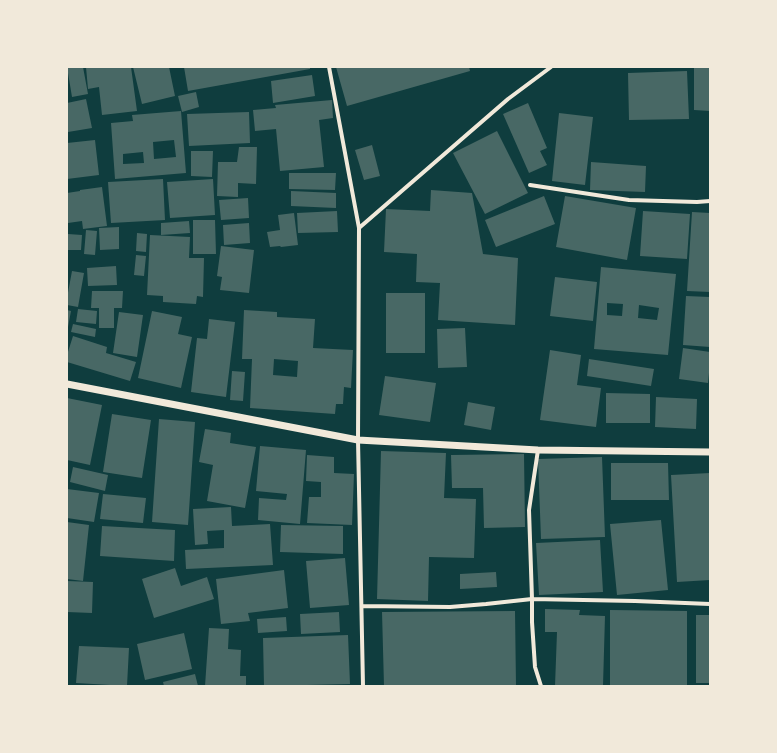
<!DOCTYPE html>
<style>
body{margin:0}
#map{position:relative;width:777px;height:753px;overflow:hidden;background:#0f3d3e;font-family:Raleway,sans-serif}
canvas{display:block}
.frame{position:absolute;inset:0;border:68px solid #f1e9da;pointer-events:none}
</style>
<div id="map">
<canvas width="777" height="753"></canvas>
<div class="frame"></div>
</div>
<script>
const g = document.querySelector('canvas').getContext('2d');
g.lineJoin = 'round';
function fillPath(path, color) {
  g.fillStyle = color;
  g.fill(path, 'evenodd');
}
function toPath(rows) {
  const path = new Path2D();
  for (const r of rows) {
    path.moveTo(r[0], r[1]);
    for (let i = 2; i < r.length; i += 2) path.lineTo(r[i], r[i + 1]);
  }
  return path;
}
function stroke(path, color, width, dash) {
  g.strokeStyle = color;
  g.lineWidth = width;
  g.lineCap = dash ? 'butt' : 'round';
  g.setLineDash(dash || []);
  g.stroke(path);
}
const building = toPath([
 [67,67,83,67,88,94,72,97],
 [86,67,131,67,137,111,102,115,99,87,88,89],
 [133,67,169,67,175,96,142,104],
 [184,67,310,67,310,69,188,91],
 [336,67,469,67,470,71,347,106],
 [694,67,710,67,710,111,694,110],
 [687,71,689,119,629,120,628,73],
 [312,75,315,96,273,103,271,81],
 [196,92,199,107,182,112,178,96],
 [86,99,92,128,68,132,67,125,67,103],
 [332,100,333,118,319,120,324,167,280,171,276,129,255,131,253,110,276,108,275,105],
 [528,103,547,148,540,151,547,165,529,173,503,114],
 [181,111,186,173,115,179,111,123,133,121,132,115],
 [174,140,176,157,154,159,153,142],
 [143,152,144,163,123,164,123,154],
 [249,112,250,143,189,146,187,114],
 [559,113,593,117,585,185,552,181],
 [497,131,528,193,485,214,453,153],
 [95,140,99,175,67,179,67,143],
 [372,145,380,176,364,180,355,150],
 [239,147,257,147,256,184,238,183,238,197,217,196,218,162,237,162],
 [191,151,213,151,212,177,191,176],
 [591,162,646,166,645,192,590,190],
 [289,173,336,173,335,190,289,189],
 [163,179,165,220,111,223,108,182],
 [213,179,215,215,170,218,167,182],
 [102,187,107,226,83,229,82,221,68,223,67,216,67,193,80,191,80,190],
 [431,190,472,193,483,254,518,258,515,325,438,320,440,283,416,282,417,254,384,252,386,209,430,211],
 [291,191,336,193,336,208,291,206],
 [544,196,555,224,496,247,485,220],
 [565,196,636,208,627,260,556,247],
 [248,198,249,218,221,220,219,200],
 [337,211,338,232,298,233,297,213],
 [643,211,690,214,687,259,640,256],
 [692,212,710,213,710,292,687,291],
 [294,213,298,245,281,247,280,246,270,247,267,232,280,230,278,215],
 [193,220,215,220,216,254,193,254],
 [189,221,190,233,161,235,161,223],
 [249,223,250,243,224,245,223,225],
 [119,227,119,249,100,250,99,228],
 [86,230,97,231,95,255,84,254],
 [137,233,147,234,146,252,136,251],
 [68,234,82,235,81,250,68,250],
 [150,235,190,237,189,258,204,258,203,297,197,296,196,304,163,302,163,296,147,295],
 [221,246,254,250,249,293,220,290,222,277,217,276],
 [136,255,146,256,144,276,134,275],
 [116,266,117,285,88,286,87,268],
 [601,267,676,274,668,355,594,349],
 [607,303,623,304,622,316,607,315],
 [639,305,659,308,657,320,638,318],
 [72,271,84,273,78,307,67,305,67,298],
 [555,277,597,282,593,321,550,316],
 [92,291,123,291,122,308,114,308,114,328,99,328,99,308,91,308],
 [386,293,425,293,425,353,386,353],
 [686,296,710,297,710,347,683,345],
 [78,309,97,311,96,324,76,322],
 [67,310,71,311,68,327,67,327],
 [244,310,277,312,277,317,315,319,313,348,353,350,351,388,344,387,343,404,336,404,335,414,250,408,252,359,242,359],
 [274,359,298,361,297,377,273,375],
 [152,311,182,317,178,334,192,337,181,388,138,378],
 [119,312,143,315,137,357,113,353],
 [209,319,235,322,226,397,191,392,197,338,207,339],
 [73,324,96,329,95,337,71,332],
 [465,328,467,367,438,368,437,329],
 [73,336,107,347,106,353,136,362,130,381,67,362,67,355],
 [683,348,710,352,710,363,708,383,679,379],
 [550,350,581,355,577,385,601,388,596,427,540,420],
 [589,359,654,369,651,386,587,376],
 [232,371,245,372,243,401,230,400],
 [385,376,436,383,430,422,379,415],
 [606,393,650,394,650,423,606,423],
 [656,397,697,399,696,429,655,427],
 [67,398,102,405,90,465,67,460],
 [468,402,495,407,491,430,464,425],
 [112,414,151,420,142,478,103,472],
 [159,419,195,422,188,525,152,522],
 [205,429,231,433,230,443,256,447,245,508,207,501,213,465,199,462],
 [260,446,306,450,300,524,258,520,259,498,286,500,287,494,256,491],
 [381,451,446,453,444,498,476,499,474,558,429,557,428,601,377,599],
 [524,454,525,527,484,528,483,488,452,488,451,455],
 [307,455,334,457,334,473,354,474,352,525,307,523,309,497,321,497,321,482,306,481],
 [602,457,605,537,541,539,538,459],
 [611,463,668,463,669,500,611,500],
 [73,467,108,475,105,491,70,482],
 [710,473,710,580,677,582,671,475],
 [67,489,99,493,94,522,67,518],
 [103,494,146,498,143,523,100,519],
 [231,507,232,526,270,524,273,565,186,569,185,550,224,548,224,530,207,531,208,544,195,545,193,509],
 [661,520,668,590,617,595,610,524],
 [67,522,89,525,83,581,67,579],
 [281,525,343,526,343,554,280,552],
 [102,526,175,530,174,561,100,556],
 [600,540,603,592,539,595,536,543],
 [345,558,349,605,310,608,306,561],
 [175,568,181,586,207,577,214,599,154,618,142,579],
 [284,570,288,608,248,613,250,621,221,624,216,579],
 [496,572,497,587,460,589,460,574],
 [67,581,93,582,92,613,67,612],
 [545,609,580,610,579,615,605,616,603,686,555,686,557,632,545,632],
 [610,610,687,611,687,686,610,686],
 [515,611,516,686,384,686,382,612],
 [339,612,340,632,301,634,300,614],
 [696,615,710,615,710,683,696,683],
 [286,617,287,631,258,633,257,619],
 [209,628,229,629,228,649,241,650,240,676,246,676,246,686,205,686],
 [184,633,192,669,145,680,137,644],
 [348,635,350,684,264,686,263,638],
 [79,646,129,648,127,686,76,683],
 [195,674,198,686,164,686,163,682]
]);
const minor = toPath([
 [329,67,359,228,358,440,363,686],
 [530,185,629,200,697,202,710,201],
 [359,228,508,99,551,67],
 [538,450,529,510,532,599,532,622,535,667,541,686],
 [362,606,450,607,486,604,532,599,635,601,710,604]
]);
const tertiary = toPath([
 [67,384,358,440,538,450,710,452]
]);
fillPath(building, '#486865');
stroke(minor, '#f1e9da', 4);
stroke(tertiary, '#f1e9da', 7);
</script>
